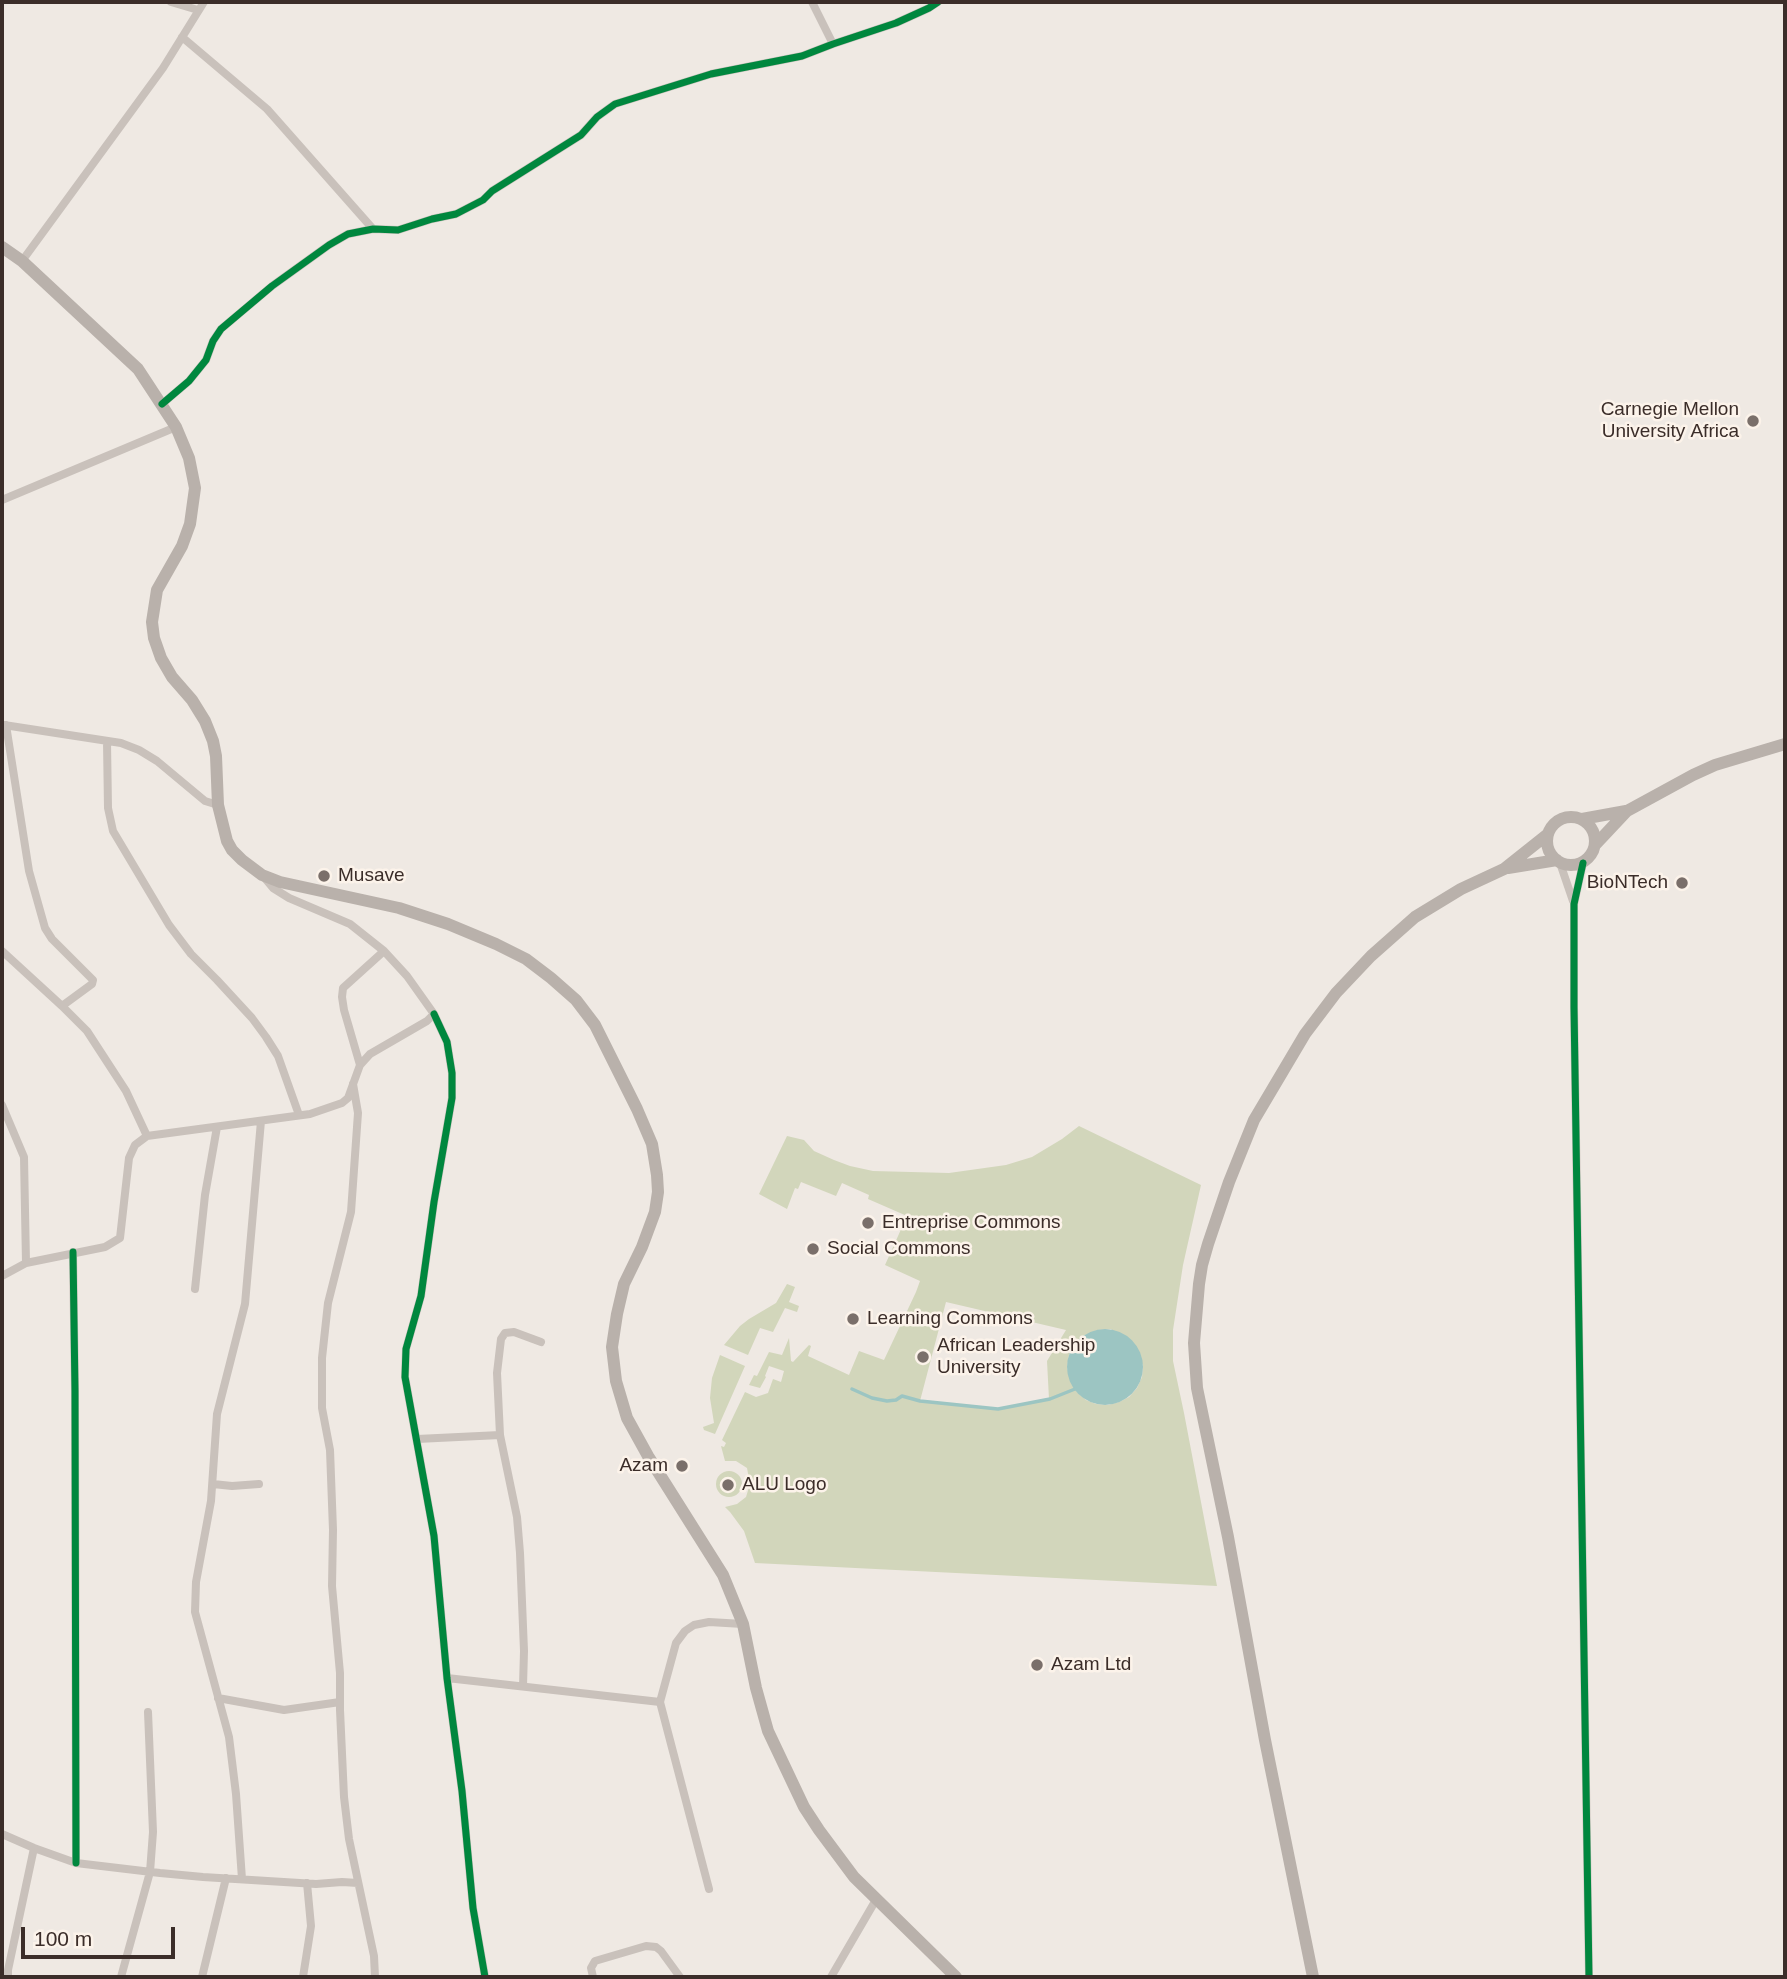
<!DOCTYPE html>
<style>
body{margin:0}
#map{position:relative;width:1787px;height:1979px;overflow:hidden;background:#efe9e3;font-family:Helvetica,sans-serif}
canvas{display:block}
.frame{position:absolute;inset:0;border:4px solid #3b2d29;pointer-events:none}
.scale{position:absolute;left:21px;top:1927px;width:154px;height:32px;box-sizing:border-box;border:4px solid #3b2d29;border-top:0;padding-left:9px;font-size:21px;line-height:24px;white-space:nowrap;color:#3b2d29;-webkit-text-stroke:5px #fcf3ea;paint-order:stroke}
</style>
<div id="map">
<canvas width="1787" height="1979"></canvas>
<div class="frame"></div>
<div class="scale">100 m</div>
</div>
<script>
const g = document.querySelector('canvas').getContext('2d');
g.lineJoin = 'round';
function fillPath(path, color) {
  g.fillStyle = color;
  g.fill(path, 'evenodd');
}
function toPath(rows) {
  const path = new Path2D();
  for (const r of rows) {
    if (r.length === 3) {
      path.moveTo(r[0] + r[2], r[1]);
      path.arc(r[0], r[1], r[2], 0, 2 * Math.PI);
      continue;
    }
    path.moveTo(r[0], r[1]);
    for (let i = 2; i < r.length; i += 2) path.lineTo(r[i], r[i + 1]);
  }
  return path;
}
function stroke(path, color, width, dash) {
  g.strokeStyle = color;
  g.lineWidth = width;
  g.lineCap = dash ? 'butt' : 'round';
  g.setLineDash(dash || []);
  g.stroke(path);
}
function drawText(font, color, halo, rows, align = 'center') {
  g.font = font + ' Helvetica,sans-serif';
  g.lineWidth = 5;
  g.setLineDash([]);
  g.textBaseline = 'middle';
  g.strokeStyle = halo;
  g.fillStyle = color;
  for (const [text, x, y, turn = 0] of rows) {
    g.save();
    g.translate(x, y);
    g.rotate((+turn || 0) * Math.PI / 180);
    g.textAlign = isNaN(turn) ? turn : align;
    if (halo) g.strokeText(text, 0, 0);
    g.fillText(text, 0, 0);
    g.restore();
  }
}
const green = toPath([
 [1079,1126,1201,1185,1183,1265,1173,1330,1173,1361,1184,1413,1217,1586,755,1563,744,1531,730,1512,725,1507,737,1504,746,1497,750,1484,747,1468,736,1461,725,1461,721,1446,724,1447,726,1443,722,1440,745,1392,756,1397,768,1393,773,1379,781,1382,784,1371,769,1366,765,1376,766,1377,760,1388,749,1385,754,1375,757,1376,769,1352,782,1355,789,1338,791,1361,793,1362,809,1345,811,1346,808,1356,849,1375,859,1351,884,1360,916,1292,920,1281,885,1265,907,1216,868,1199,869,1195,842,1183,836,1196,801,1182,798,1189,795,1188,787,1209,759,1194,787,1136,804,1140,814,1151,834,1160,850,1166,873,1171,949,1173,1006,1165,1032,1157,1062,1139],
 [946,1302,1066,1330,1047,1361,1049,1399,998,1409,920,1401],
 [1111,1329,1143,1365,1142,1377,1137,1388,1129,1397,1119,1402,1108,1405,1096,1404,1086,1400,1077,1392,1067,1368,1069,1355,1076,1343,1085,1335,1098,1330],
 [787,1284,795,1287,789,1302,799,1306,797,1312,785,1308,773,1332,760,1328,748,1355,724,1345,740,1326,749,1319,776,1303],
 [720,1355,745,1366,715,1434,704,1430,703,1427,714,1423,710,1398,712,1378],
 [729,1484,13]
]);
const water = toPath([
 [1105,1367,38]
]);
const stream = toPath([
 [852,1389,872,1398,887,1401,896,1400,902,1396,920,1401,998,1409,1050,1399,1075,1389]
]);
const street = toPath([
 [171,2,198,10],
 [812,2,833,44],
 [182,37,267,109,373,229],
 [22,261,163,68,204,2],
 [162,404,189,381,206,360,213,341,221,329,272,286,329,245,348,234,373,229,398,230,432,219,456,214,483,200,492,191,581,135,597,117,615,104,711,74,802,56,833,44,896,23,929,8,938,2],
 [2,500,176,427],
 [4,725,121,743,139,750,157,761,205,801,218,805],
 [6,725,29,871,45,928,52,939,93,980,92,984,62,1006],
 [107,742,108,808,113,831,169,925,191,954,217,980,252,1018,266,1037,278,1056,299,1115],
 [1560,863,1573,901],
 [1583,863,1574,904,1574,1007,1589,1977],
 [2,951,62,1006,87,1031,126,1091,147,1136],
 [434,1014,447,1042,452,1073,452,1098,434,1202,421,1296,406,1349,405,1377,434,1536,447,1678,462,1791,473,1908,485,1977],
 [360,1065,344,1010,342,997,343,988,384,951],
 [353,1084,358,1113,351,1212,328,1303,322,1358,322,1408,330,1450,333,1530,332,1586,340,1673,340,1710,344,1797,349,1839,374,1956,375,1977],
 [2,1105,24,1157,26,1263],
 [73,1252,75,1391,76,1863],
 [2,1276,26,1263,105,1247,120,1238,129,1158,135,1145,147,1136,310,1114,342,1103,348,1098,360,1065,370,1054,427,1021,434,1014,407,976,384,951,350,924,289,898,273,888,263,876],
 [195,1289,205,1195,217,1127],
 [417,1439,500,1435],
 [213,1484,232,1486,259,1484],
 [447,1678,660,1702],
 [523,1686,524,1651,520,1553,517,1517,500,1435,497,1373,501,1339,505,1333,514,1332,541,1342],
 [218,1698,284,1710,340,1702],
 [2,1834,34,1848,76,1863,160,1873,203,1877,316,1884,342,1882,358,1883],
 [242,1879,236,1794,229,1737,195,1612,196,1582,211,1501,217,1414,245,1304,261,1121],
 [709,1889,660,1702,676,1643,685,1631,694,1625,709,1622,743,1624],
 [8,1977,8,1970,34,1848],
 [121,1977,150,1872,153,1832,148,1712],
 [202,1977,226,1878],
 [303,1977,311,1926,307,1883],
 [593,1977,591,1968,595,1961,646,1946,656,1947,661,1951,680,1977],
 [831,1977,877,1898]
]);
const secondary = toPath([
 [2,247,22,261,138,369,176,427,189,458,195,488,190,524,182,546,157,590,152,622,154,638,161,658,172,677,192,700,205,721,213,741,216,756,218,805,227,841,232,850,242,860,262,875,280,882,399,908,448,924,496,944,526,959,551,978,576,1000,595,1025,637,1109,652,1144,657,1175,658,1192,655,1212,642,1247,624,1284,617,1314,612,1347,616,1381,627,1418,648,1456,723,1575,743,1624,756,1688,768,1731,804,1807,819,1830,854,1877,956,1977],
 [1571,841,24],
 [1582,819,1626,811],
 [1596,844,1627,811,1693,775,1715,765,1785,744],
 [1508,868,1557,860],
 [1313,1977,1265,1740,1228,1537,1197,1388,1194,1343,1199,1284,1202,1265,1208,1244,1229,1182,1254,1120,1305,1034,1336,993,1371,956,1415,917,1461,889,1504,869,1548,834]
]);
const cycleway = toPath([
 [162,404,189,381,206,360,213,341,221,329,272,286,329,245,348,234,373,229,398,230,432,219,456,214,483,200,492,191,581,135,597,117,615,104,711,74,802,56,833,44,896,23,929,8,938,2],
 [1583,863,1574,904,1574,1007,1589,1977],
 [434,1014,447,1042,452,1073,452,1098,434,1202,421,1296,406,1349,405,1377,434,1536,447,1678,462,1791,473,1908,485,1977],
 [73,1252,75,1391,76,1863]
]);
const markers = [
 [1753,421,7,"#7a6f6a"],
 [324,876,7,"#7a6f6a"],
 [1682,883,7,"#7a6f6a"],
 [868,1223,7,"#7a6f6a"],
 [813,1249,7,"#7a6f6a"],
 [853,1319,7,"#7a6f6a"],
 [923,1357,7,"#7a6f6a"],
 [682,1466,7,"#7a6f6a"],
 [728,1485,7,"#7a6f6a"],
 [1037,1665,7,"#7a6f6a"]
];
const poiNames = [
 ["Carnegie Mellon",1739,410,"right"],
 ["University Africa",1739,432,"right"],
 ["Musave",338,876],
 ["BioNTech",1668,883,"right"],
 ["Entreprise Commons",882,1223],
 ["Social Commons",827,1249],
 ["Learning Commons",867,1319],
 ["African Leadership",937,1346],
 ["University",937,1368],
 ["Azam",668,1466,"right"],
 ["ALU Logo",742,1485],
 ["Azam Ltd",1051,1665]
];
fillPath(green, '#d2d6bb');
fillPath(water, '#9cc5c2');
stroke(stream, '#9cc5c2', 3.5);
stroke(street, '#c9c1bb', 8);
stroke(secondary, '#b9b1ab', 12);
stroke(cycleway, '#00873e', 7);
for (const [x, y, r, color] of markers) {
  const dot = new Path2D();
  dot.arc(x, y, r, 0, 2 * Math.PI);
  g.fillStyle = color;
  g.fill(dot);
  stroke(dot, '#fcf3ea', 2.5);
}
drawText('19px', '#3b2d29', '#fcf3ea', poiNames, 'left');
</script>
